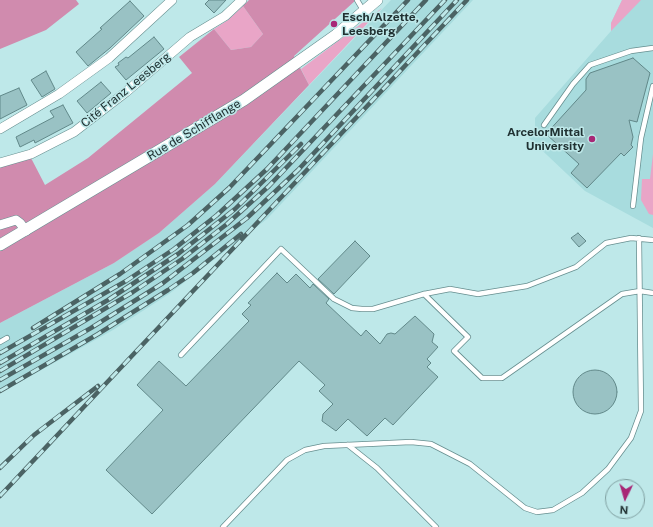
<!DOCTYPE html>
<meta charset="utf-8">
<style>
body{margin:0}
#map{position:relative;width:653px;height:527px;overflow:hidden;background:#bee8e9;font-family:"Public Sans",sans-serif}
canvas{display:block}
.north{position:absolute;left:605px;top:479px;width:40px;height:40px;box-sizing:border-box;background:#bee8e9;border:1px solid #7f9fa0;border-radius:50%;rotate:185deg;font-size:11px;font-weight:700;line-height:16px;text-align:center;color:#203132}
.north::after{content:'';display:block;margin:auto;width:14px;height:18px;background:#a82776;clip-path:polygon(50% 0,100% 100%,50% 72%,0 100%)}
</style>
<div id="map">
<canvas width="653" height="527"></canvas>
<div class="north">N</div>
</div>
<script>
const g = document.querySelector('canvas').getContext('2d');
g.lineJoin = 'round';
function fillPath(path, color) {
  g.fillStyle = color;
  g.fill(path, 'evenodd');
}
function toPath(rows) {
  const path = new Path2D();
  for (const r of rows) {
    if (r.length === 3) {
      path.moveTo(r[0] + r[2], r[1]);
      path.arc(r[0], r[1], r[2], 0, 2 * Math.PI);
      continue;
    }
    path.moveTo(r[0], r[1]);
    for (let i = 2; i < r.length; i += 2) path.lineTo(r[i], r[i + 1]);
  }
  return path;
}
function stroke(path, color, width, dash) {
  g.strokeStyle = color;
  g.lineWidth = width;
  g.lineCap = dash ? 'butt' : 'round';
  g.setLineDash(dash || []);
  g.stroke(path);
}
function drawText(font, color, halo, rows, align = 'center') {
  g.font = font + ' "Public Sans",sans-serif';
  g.lineWidth = 3;
  g.setLineDash([]);
  g.textBaseline = 'middle';
  g.strokeStyle = halo;
  g.fillStyle = color;
  for (const [text, x, y, turn = 0] of rows) {
    g.save();
    g.translate(x, y);
    g.rotate((+turn || 0) * Math.PI / 180);
    g.textAlign = isNaN(turn) ? turn : align;
    if (halo) g.strokeText(text, 0, 0);
    g.fillText(text, 0, 0);
    g.restore();
  }
}
const built = toPath([
 [391,0,473,0,267,219,169,294,113,330,0,393,0,323,114,263,159,233,215,184],
 [622,0,653,0,653,228,585,191,529,138,535,128,535,118,611,31,611,23]
]);
const green = toPath([
 [622,0,641,0,611,31,611,23],
 [243,6,263,34,251,47,231,50,214,29,228,20],
 [382,8,309,85,301,69],
 [653,154,653,215,649,214,641,200,642,179,650,179]
]);
const forest = toPath([
 [0,0,76,0,79,4,46,30,0,49],
 [249,0,356,0,294,56,309,85,215,184,159,233,114,263,0,323,0,167,31,158,45,185,88,158,192,73,179,57,214,29,231,50,251,47,263,34,243,6]
]);
const building = toPath([
 [209,0,226,0,214,13,205,4,209,0],
 [130,1,144,16,110,48,88,66,76,52,102,29,100,28,130,1],
 [154,37,164,49,126,80,115,67,119,65,118,63,126,57,128,58,154,37],
 [633,58,650,73,637,122,629,120,633,137,631,145,633,147,624,156,621,153,587,188,571,173,579,164,546,134,586,90,586,79,590,73,633,58],
 [46,71,55,89,42,97,31,80,46,71],
 [101,82,111,93,87,113,77,101,101,82],
 [19,88,27,105,0,119,0,96,19,88],
 [63,105,73,123,35,143,34,140,20,147,16,137,54,117,50,111,63,105],
 [578,233,586,241,579,247,571,238,578,233],
 [355,241,370,256,334,294,318,279,355,241],
 [277,273,287,283,296,274,310,288,313,284,329,299,326,303,361,336,366,330,380,344,387,334,391,333,395,334,415,316,434,334,432,342,438,347,427,359,431,363,427,367,438,377,393,425,385,418,367,436,348,419,336,431,322,421,323,414,333,404,319,391,325,385,299,361,152,514,106,470,163,410,137,385,159,361,186,386,249,321,242,314,251,305,248,303,277,273],
 [595,392,22]
]);
const service = toPath([
 [357,0,363,10],
 [544,125,573,84,590,65,631,51,653,48],
 [633,206,641,138,653,86],
 [424,294,468,337,454,351,482,378,502,378,622,294,640,291,653,293],
 [0,342,7,338],
 [181,355,281,249,334,299,352,308,362,309,373,309,424,294,450,289,478,294,527,286,576,267,606,243,631,238,653,240],
 [348,445,377,468,436,527],
 [223,527,287,460,305,450,324,446,411,442,431,444,470,464,525,508,537,512,553,510,582,493,608,469,631,438,641,411,639,238]
]);
const minor = toPath([
 [0,129,59,94,109,58,172,0],
 [0,163,31,154,74,132,126,92,190,37,225,16,242,0],
 [0,225,16,220,20,223,26,231]
]);
const tertiary = toPath([
 [0,245,244,100,336,35,377,0]
]);
const rail = toPath([
 [33,328,120,274,188,225,229,188,408,0],
 [0,353,126,281,174,249,217,215,267,169,426,0],
 [0,363,108,300,178,254,235,209,301,144],
 [0,371,133,292,182,259,227,224,269,186,445,0],
 [0,380,91,328,163,283,247,218,298,170,457,0],
 [0,391,98,334,168,290,193,273,241,234],
 [0,468,34,435,98,386],
 [0,496,467,0]
]);
const markers = [
 [334,24,4,"#a82776"],
 [592,139,4,"#a82776"]
];
const poiNames = [
 ["Esch/Alzette,",342,17],
 ["Leesberg",342,31],
 ["ArcelorMittal",584,132,"right"],
 ["University",584,146,"right"]
];
const streetNames = [
 ["Cité Franz Leesberg",126,90,-39],
 ["Rue de Schifflange",194,130,-31]
];
fillPath(built, '#a8dcde');
fillPath(green, '#e9a5c7');
fillPath(forest, '#d08bae');
fillPath(building, '#99c2c4');
stroke(building, '#618889', 1);
stroke(service, '#668e8f', 6);
stroke(minor, '#668e8f', 10);
stroke(tertiary, '#668e8f', 12);
stroke(service, '#fff', 4.5);
stroke(minor, '#fff', 9);
stroke(tertiary, '#fff', 11);
stroke(rail, '#4b6364', 4.5);
stroke(rail, '#bee8e9', 3, [9]);
for (const [x, y, r, color] of markers) {
  const dot = new Path2D();
  dot.arc(x, y, r, 0, 2 * Math.PI);
  g.fillStyle = color;
  g.fill(dot);
  stroke(dot, '#bee8e9', 1.5);
}
drawText('bold 12px', '#203132', '#bee8e9', poiNames, 'left');
drawText('12px', '#203132', '#bee8e9', streetNames);
</script>
